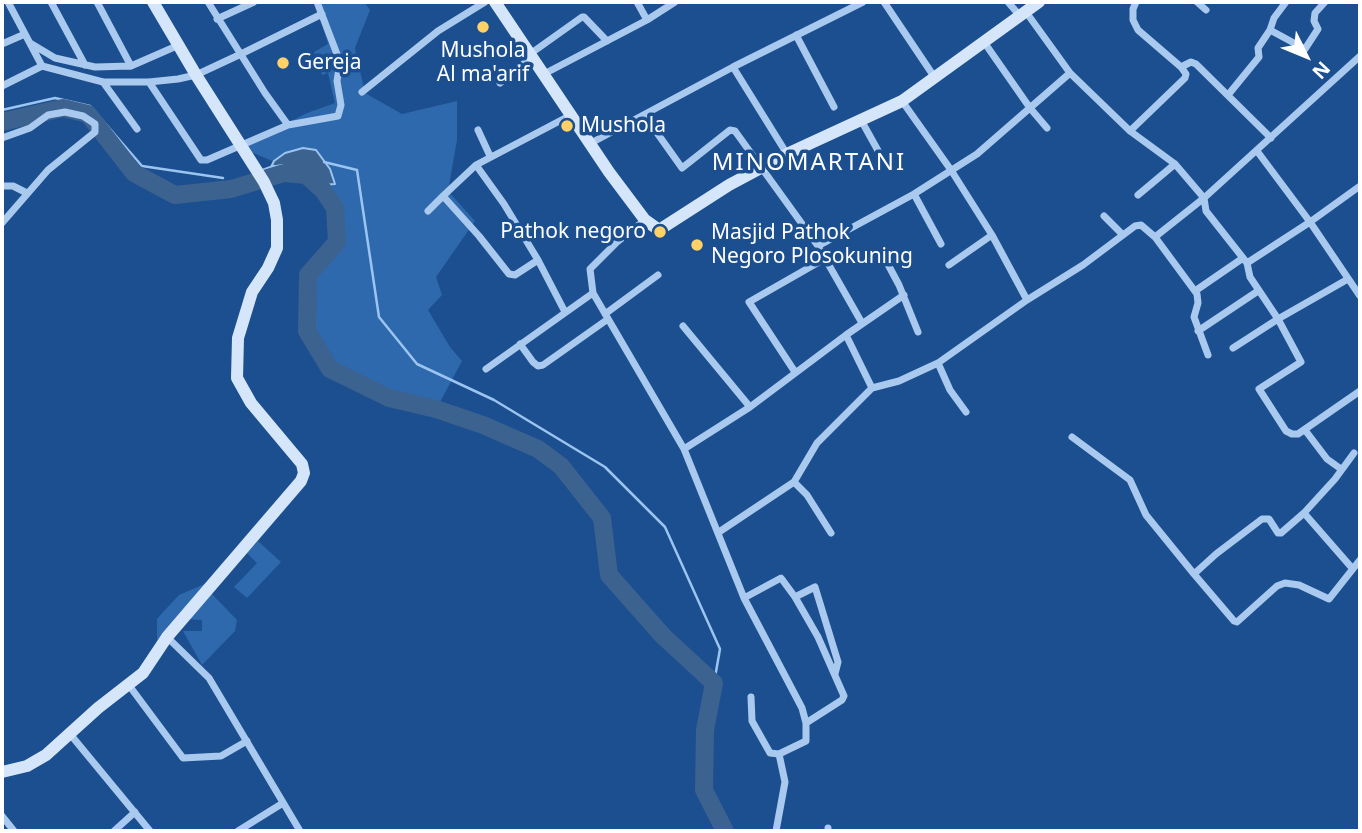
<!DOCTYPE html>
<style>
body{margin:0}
#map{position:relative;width:1362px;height:833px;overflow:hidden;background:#1b4f8f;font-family:"Noto Sans",sans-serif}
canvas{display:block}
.frame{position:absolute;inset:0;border:4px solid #fff;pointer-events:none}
.north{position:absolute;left:1271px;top:21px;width:70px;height:70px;-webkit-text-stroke:5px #1b4f8f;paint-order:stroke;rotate:133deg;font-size:19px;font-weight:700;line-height:28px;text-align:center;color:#fff}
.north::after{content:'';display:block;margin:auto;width:24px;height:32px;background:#fff;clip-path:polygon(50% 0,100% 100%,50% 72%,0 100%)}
</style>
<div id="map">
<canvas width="1362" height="833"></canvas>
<div class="frame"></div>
<div class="north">N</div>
</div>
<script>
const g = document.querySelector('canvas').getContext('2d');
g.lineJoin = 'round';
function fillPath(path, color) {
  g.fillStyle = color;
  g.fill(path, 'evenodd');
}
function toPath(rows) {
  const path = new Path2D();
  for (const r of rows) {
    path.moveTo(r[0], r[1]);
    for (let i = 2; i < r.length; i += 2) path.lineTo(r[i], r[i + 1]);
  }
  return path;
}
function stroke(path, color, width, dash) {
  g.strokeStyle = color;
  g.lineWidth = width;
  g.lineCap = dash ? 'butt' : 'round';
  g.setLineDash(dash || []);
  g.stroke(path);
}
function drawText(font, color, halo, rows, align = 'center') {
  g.font = font + ' "Noto Sans",sans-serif';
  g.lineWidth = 7;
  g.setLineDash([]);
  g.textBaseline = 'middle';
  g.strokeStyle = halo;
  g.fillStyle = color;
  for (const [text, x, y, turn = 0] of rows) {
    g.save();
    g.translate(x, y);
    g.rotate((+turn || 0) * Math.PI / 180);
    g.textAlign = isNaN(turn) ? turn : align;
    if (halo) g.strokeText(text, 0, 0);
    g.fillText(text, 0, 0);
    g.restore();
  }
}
const green = toPath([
 [315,2,364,2,370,10,355,48,365,93,402,114,457,101,457,140,448,191,475,221,436,277,442,295,428,310,450,347,462,361,439,404,392,393,334,364,309,325,310,276,340,244,339,202,309,170,282,165,239,147,307,113,335,103,328,73,322,75,314,52,328,44],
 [258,541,281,562,247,598,234,587,257,563,247,553],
 [209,582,174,627,157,640,157,619,164,611,179,595],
 [210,592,237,620,235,631,202,665,183,631,202,631,202,620,183,619]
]);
const water = toPath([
 [303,148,316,150,330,169,335,184,323,185,309,170,282,165,271,167,274,161,285,153,303,148]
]);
const stream = toPath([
 [2,110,55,98,90,106,142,166,223,178],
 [324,162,357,170,379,317,417,364,494,400,605,467,665,527,720,649,714,683],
 [260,171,274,166]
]);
const river = toPath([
 [2,122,63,108,88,114,134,173,175,195,231,189,284,173,306,175,323,190,335,208,337,242,308,275,307,331,330,369,389,398,436,409,483,425,538,449,561,466,602,518,609,575,663,636,714,683,705,730,704,790,725,831]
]);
const street = toPath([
 [8,2,42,66],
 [51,2,85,65],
 [97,2,131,66],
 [208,2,265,93,288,125],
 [637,2,647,20],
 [884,2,935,78],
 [1008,2,1020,16],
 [1136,2,1133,9,1133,20,1138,30,1181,67,1191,62,1196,64,1271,138],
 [1197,2,1206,10],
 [1286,2,1274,18,1270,30,1305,49,1318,29,1314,21,1315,13,1325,2],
 [1026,12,1070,73,1130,131,1175,164,1204,198,1206,211,1247,263,1310,222,1257,151],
 [217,19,254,2],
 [796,35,834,107],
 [984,42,1030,108,1047,128],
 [30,43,55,58,95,67,131,66,179,45],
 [2,44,25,34],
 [530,54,582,17,584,17,607,41],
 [42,66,103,82,149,82,178,79,196,75,241,54,322,14],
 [733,67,787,154],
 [544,74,647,20,675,2],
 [103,82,137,129],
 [149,82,201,160,207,160,288,125,338,116,341,105,337,81,340,62,317,2],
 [500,83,532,57],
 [2,86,42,66],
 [362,92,438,31,485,2],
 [1228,95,1259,57,1258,48,1270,30],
 [902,101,951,170,992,235,1027,300],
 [645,116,682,168,730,130,735,131,818,246,862,323],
 [861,120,886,165],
 [478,130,490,156],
 [1130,131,1185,78,1186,74,1181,67],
 [2,138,30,128,48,115,65,112,83,116,95,124,95,132,48,170,2,223],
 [591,143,733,67,863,2],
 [476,165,504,204,538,260],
 [2,186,13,186,27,193],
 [1360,186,1310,222,1360,296],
 [914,194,941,244],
 [1138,195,1175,164],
 [428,211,443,196],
 [1104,216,1123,235],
 [645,220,617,242,590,269,593,293,684,449,744,598,802,708,806,723,806,741,779,754,785,782,776,831],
 [1155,237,1197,294,1198,303,1194,317,1208,355],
 [818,246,914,194,977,154,1070,73],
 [884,257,899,285,918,332],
 [1247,263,1250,277,1278,319,1348,279],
 [949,265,992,235],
 [1195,291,1243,258],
 [565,312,538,260,515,275,509,274,479,236,443,196,476,165,571,115],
 [605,314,658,275],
 [683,326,750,407],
 [1198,331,1258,291],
 [846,335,872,388],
 [520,344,533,362,538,366,543,365,608,319],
 [1233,348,1278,319,1301,362,1259,389,1286,431,1292,434,1298,434,1360,391],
 [938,363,950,390,966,412],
 [486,369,593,293],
 [795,372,749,302,826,258],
 [1305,430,1327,459,1341,469],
 [1072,437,1130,480,1146,515,1194,574],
 [684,449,750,407,846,335,904,295],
 [794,482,807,495,831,533],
 [1304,513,1335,479,1354,453],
 [719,532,794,482,817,443,872,388,899,381,938,363,1027,300,1083,265,1135,226,1141,225,1155,237,1204,198,1360,56],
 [1352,568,1304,513,1281,533,1278,533,1269,519,1262,519,1216,554,1194,574,1234,621,1237,622,1277,586,1285,583,1299,585,1329,599,1360,560],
 [795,597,815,587,838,662,835,674],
 [744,598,781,578,795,597,818,637,844,696,842,700,806,723],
 [167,637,209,678,300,831],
 [128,684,183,758,221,756,247,741],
 [751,697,752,721,770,753,779,754],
 [70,734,150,831],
 [2,816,14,831],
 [828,828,828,831],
 [114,831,135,812],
 [238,831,283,803]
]);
const secondary = toPath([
 [495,2,609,172,645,220,659,230,729,185,787,154,902,101,1039,2],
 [2,772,27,766,46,755,98,708,143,673,167,637,301,481,304,473,302,464,251,403,237,378,238,338,252,292,268,268,277,248,277,220,274,203,264,182,196,75,153,2]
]);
const markers = [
 [483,27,7,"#ffd166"],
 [283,63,7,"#ffd166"],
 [567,126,7,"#ffd166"],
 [660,232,7,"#ffd166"],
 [697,245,7,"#ffd166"]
];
const poiNames = [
 ["Mushola",483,51,"center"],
 ["Al ma'arif",483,75,"center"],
 ["Gereja",297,63],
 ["Mushola",581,126],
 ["Pathok negoro",646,232,"right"],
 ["Masjid Pathok",711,233],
 ["Negoro Plosokuning",711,257]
];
const quarterNames = [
 ["MINOMARTANI",809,163]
];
fillPath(green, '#2e69ad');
fillPath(water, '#3c6290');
stroke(water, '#9cc4f0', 2);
stroke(stream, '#9cc4f0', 2.5);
stroke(river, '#3c6290', 18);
stroke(street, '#a9c9ee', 7);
stroke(secondary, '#d6e6fa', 12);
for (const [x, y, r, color] of markers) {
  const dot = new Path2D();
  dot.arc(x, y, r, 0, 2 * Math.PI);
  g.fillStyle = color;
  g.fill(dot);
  stroke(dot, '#1b4f8f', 2.5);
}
drawText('21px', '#fff', '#1b4f8f', poiNames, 'left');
g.letterSpacing = '2px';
drawText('24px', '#fff', '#1b4f8f', quarterNames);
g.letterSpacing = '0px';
</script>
